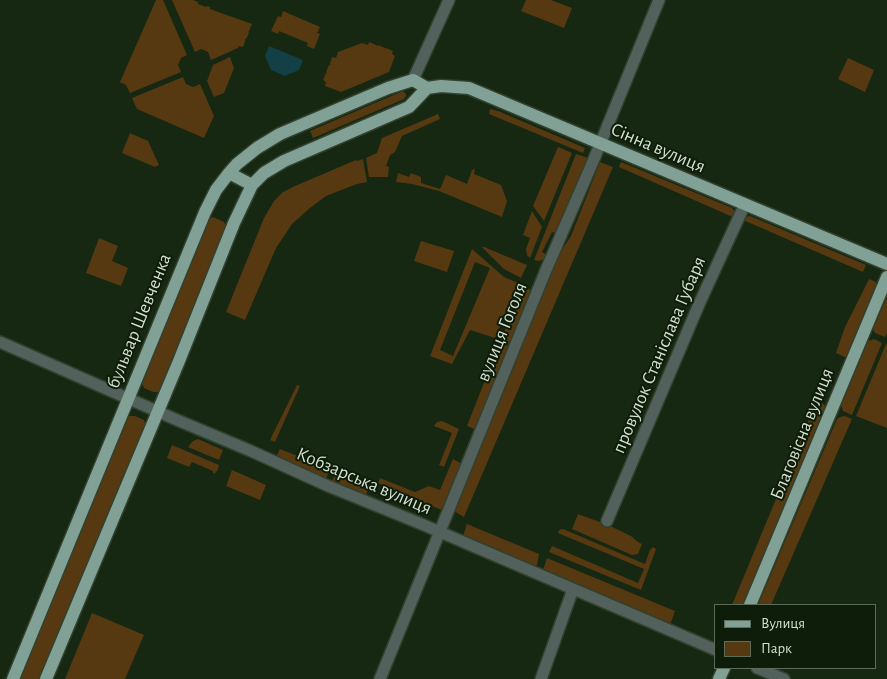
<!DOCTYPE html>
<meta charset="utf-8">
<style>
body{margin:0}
#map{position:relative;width:887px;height:679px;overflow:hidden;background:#162712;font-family:"Alegreya Sans",sans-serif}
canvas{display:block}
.legend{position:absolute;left:714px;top:604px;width:162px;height:65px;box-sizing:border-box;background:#0d1d09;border:1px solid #5d6b59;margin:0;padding:6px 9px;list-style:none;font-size:15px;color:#d4dfd1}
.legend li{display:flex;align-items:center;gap:10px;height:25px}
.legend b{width:25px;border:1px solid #5d6b59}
</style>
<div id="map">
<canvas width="887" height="679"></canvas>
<ul class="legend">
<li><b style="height:6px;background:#81a096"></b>Вулиця</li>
<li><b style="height:14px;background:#563911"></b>Парк</li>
</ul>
</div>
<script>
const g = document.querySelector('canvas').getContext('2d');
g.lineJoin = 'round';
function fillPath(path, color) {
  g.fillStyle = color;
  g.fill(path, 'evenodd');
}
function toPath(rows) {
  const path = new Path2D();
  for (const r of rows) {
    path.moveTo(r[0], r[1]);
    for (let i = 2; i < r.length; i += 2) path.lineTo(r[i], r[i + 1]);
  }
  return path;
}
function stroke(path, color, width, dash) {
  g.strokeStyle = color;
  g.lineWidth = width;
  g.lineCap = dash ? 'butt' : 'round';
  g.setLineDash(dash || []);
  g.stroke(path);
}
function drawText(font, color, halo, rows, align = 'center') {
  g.font = font + ' "Alegreya Sans",sans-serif';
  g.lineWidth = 4;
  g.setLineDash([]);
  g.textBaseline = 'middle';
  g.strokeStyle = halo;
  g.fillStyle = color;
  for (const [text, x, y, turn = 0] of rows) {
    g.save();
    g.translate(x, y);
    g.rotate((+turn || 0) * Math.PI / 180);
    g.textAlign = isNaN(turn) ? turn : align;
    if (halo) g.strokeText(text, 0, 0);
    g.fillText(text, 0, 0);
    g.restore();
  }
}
const green = toPath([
 [156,0,163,0,187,55,181,58,178,65,181,72,130,93,126,85,120,82],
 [172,0,193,0,198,2,198,4,206,7,207,6,210,7,210,9,252,24,249,31,248,32,249,33,246,39,245,39,245,41,243,47,239,46,238,48,211,60,208,52,201,49,195,52],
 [526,0,551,0,572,8,564,28,521,11],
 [283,11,320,27,317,33,320,34,314,49,307,46,308,43,279,31,278,34,271,31,278,16,281,17],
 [369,42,376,45,377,46,378,45,385,48,385,49,386,48,393,51,392,54,395,56,389,72,341,92,325,86,326,82,323,80,326,73,327,74,326,72,329,65,331,65,330,64,332,57,336,58,338,52,362,43,368,45],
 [230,57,234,68,224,93,214,97,207,81,213,65],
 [848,58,874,70,865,92,838,79],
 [183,77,186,84,193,87,200,84,214,116,204,138,137,109,132,98],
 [403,91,406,94,406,96,404,99,313,138,310,131],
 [490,109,498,111,585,148,583,153,489,114],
 [438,114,440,119,402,136,395,152,390,155,386,166,389,167,388,177,369,177,366,158,377,153,382,138],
 [130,133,148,141,159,165,155,167,122,153],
 [558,147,572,153,544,221,533,206],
 [576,154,588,158,558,234,552,232,542,252,548,256,545,259,539,261,534,260],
 [363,159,367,182,357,184,326,196,310,208,292,224,276,248,245,320,226,312,264,218,274,201,283,192,295,186,356,160,357,161],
 [600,162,613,167,464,517,454,511,559,254,571,236],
 [621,162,732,208,735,212,735,218,619,167],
 [475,169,474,174,501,185,507,201,502,217,439,191,412,184,396,182,398,173,409,177,411,173,421,177,421,183,440,189,446,175,467,184,472,170],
 [532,211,542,227,530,258,527,255,526,249,530,238,523,235],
 [750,216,866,265,863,272,743,220,745,217],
 [213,217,224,222,227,227,160,390,158,392,153,392,144,388,141,382,207,220],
 [99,238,118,246,112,261,128,268,121,286,86,273],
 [421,241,454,251,447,272,414,261],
 [482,247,484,247,527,265,521,278,504,269],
 [472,249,504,277,518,283,495,338,470,330,452,364,430,356],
 [475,262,490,268,453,356,440,350],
 [869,279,876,282,876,287,847,358,836,353,845,327],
 [522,286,529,289,532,294,477,430,467,426],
 [887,297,887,333,885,337,875,333,873,329],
 [874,339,882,343,852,415,843,411,841,405,868,341],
 [886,344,887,344,887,428,856,416],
 [297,385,300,386,275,442,270,440],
 [817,400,820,401,826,407,743,605,732,605],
 [129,416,135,416,144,420,146,426,145,429,39,679,20,679,127,418],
 [845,416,852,419,771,605,758,605,837,419,840,417],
 [442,421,459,429,444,467,439,465,452,433,434,426,437,422],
 [198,439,223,450,219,460,188,447,193,441],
 [172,445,219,465,217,472,216,471,215,474,213,473,213,471,192,462,189,467,167,458],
 [280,449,330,469,326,479,278,458,277,455],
 [453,459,464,465,444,511,378,483,380,478,415,492,429,486,440,490],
 [232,470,266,485,260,500,226,486],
 [336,472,369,486,366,495,332,481],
 [578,514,608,525,631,536,638,542,642,544,638,554,632,555,572,529],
 [467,524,539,554,537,565,533,567,463,536],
 [563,529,645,564,650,550,653,547,656,549,641,590,549,552,552,546,638,583,644,569,558,533,559,530],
 [547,558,675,611,670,625,543,570],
 [92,613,144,635,125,679,65,679]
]);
const water = toPath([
 [269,46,303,60,299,70,285,76,271,70,265,56]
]);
const minor = toPath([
 [413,80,449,0],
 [0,342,177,420,251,451,328,486,419,523,716,650],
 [607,521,700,302,745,204],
 [757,668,784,679],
 [380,679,546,270,594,159,659,0],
 [541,679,573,589]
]);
const major = toPath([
 [229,173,252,185],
 [750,605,887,277],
 [13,679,205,212,216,190,229,173,237,164,257,148,280,134,388,88,413,80,427,88,441,86,469,88,887,264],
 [46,679,179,361,234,223,252,185,264,173,284,161,409,107,427,88],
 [719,679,724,668]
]);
const streetNames = [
 ["Сінна вулиця",658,148,23],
 ["бульвар Шевченка",139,321,-68],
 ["вулиця Гоголя",502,332,-68],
 ["провулок Станіслава Губаря",659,355,-67],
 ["Благовісна вулиця",802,434,-68],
 ["Кобзарська вулиця",364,481,23]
];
fillPath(green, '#563911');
fillPath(water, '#124046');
stroke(minor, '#31412d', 14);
stroke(major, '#31412d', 15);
stroke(minor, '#52615c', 11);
stroke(major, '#81a096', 12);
drawText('19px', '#d4dfd1', '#0d1d09', streetNames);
</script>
